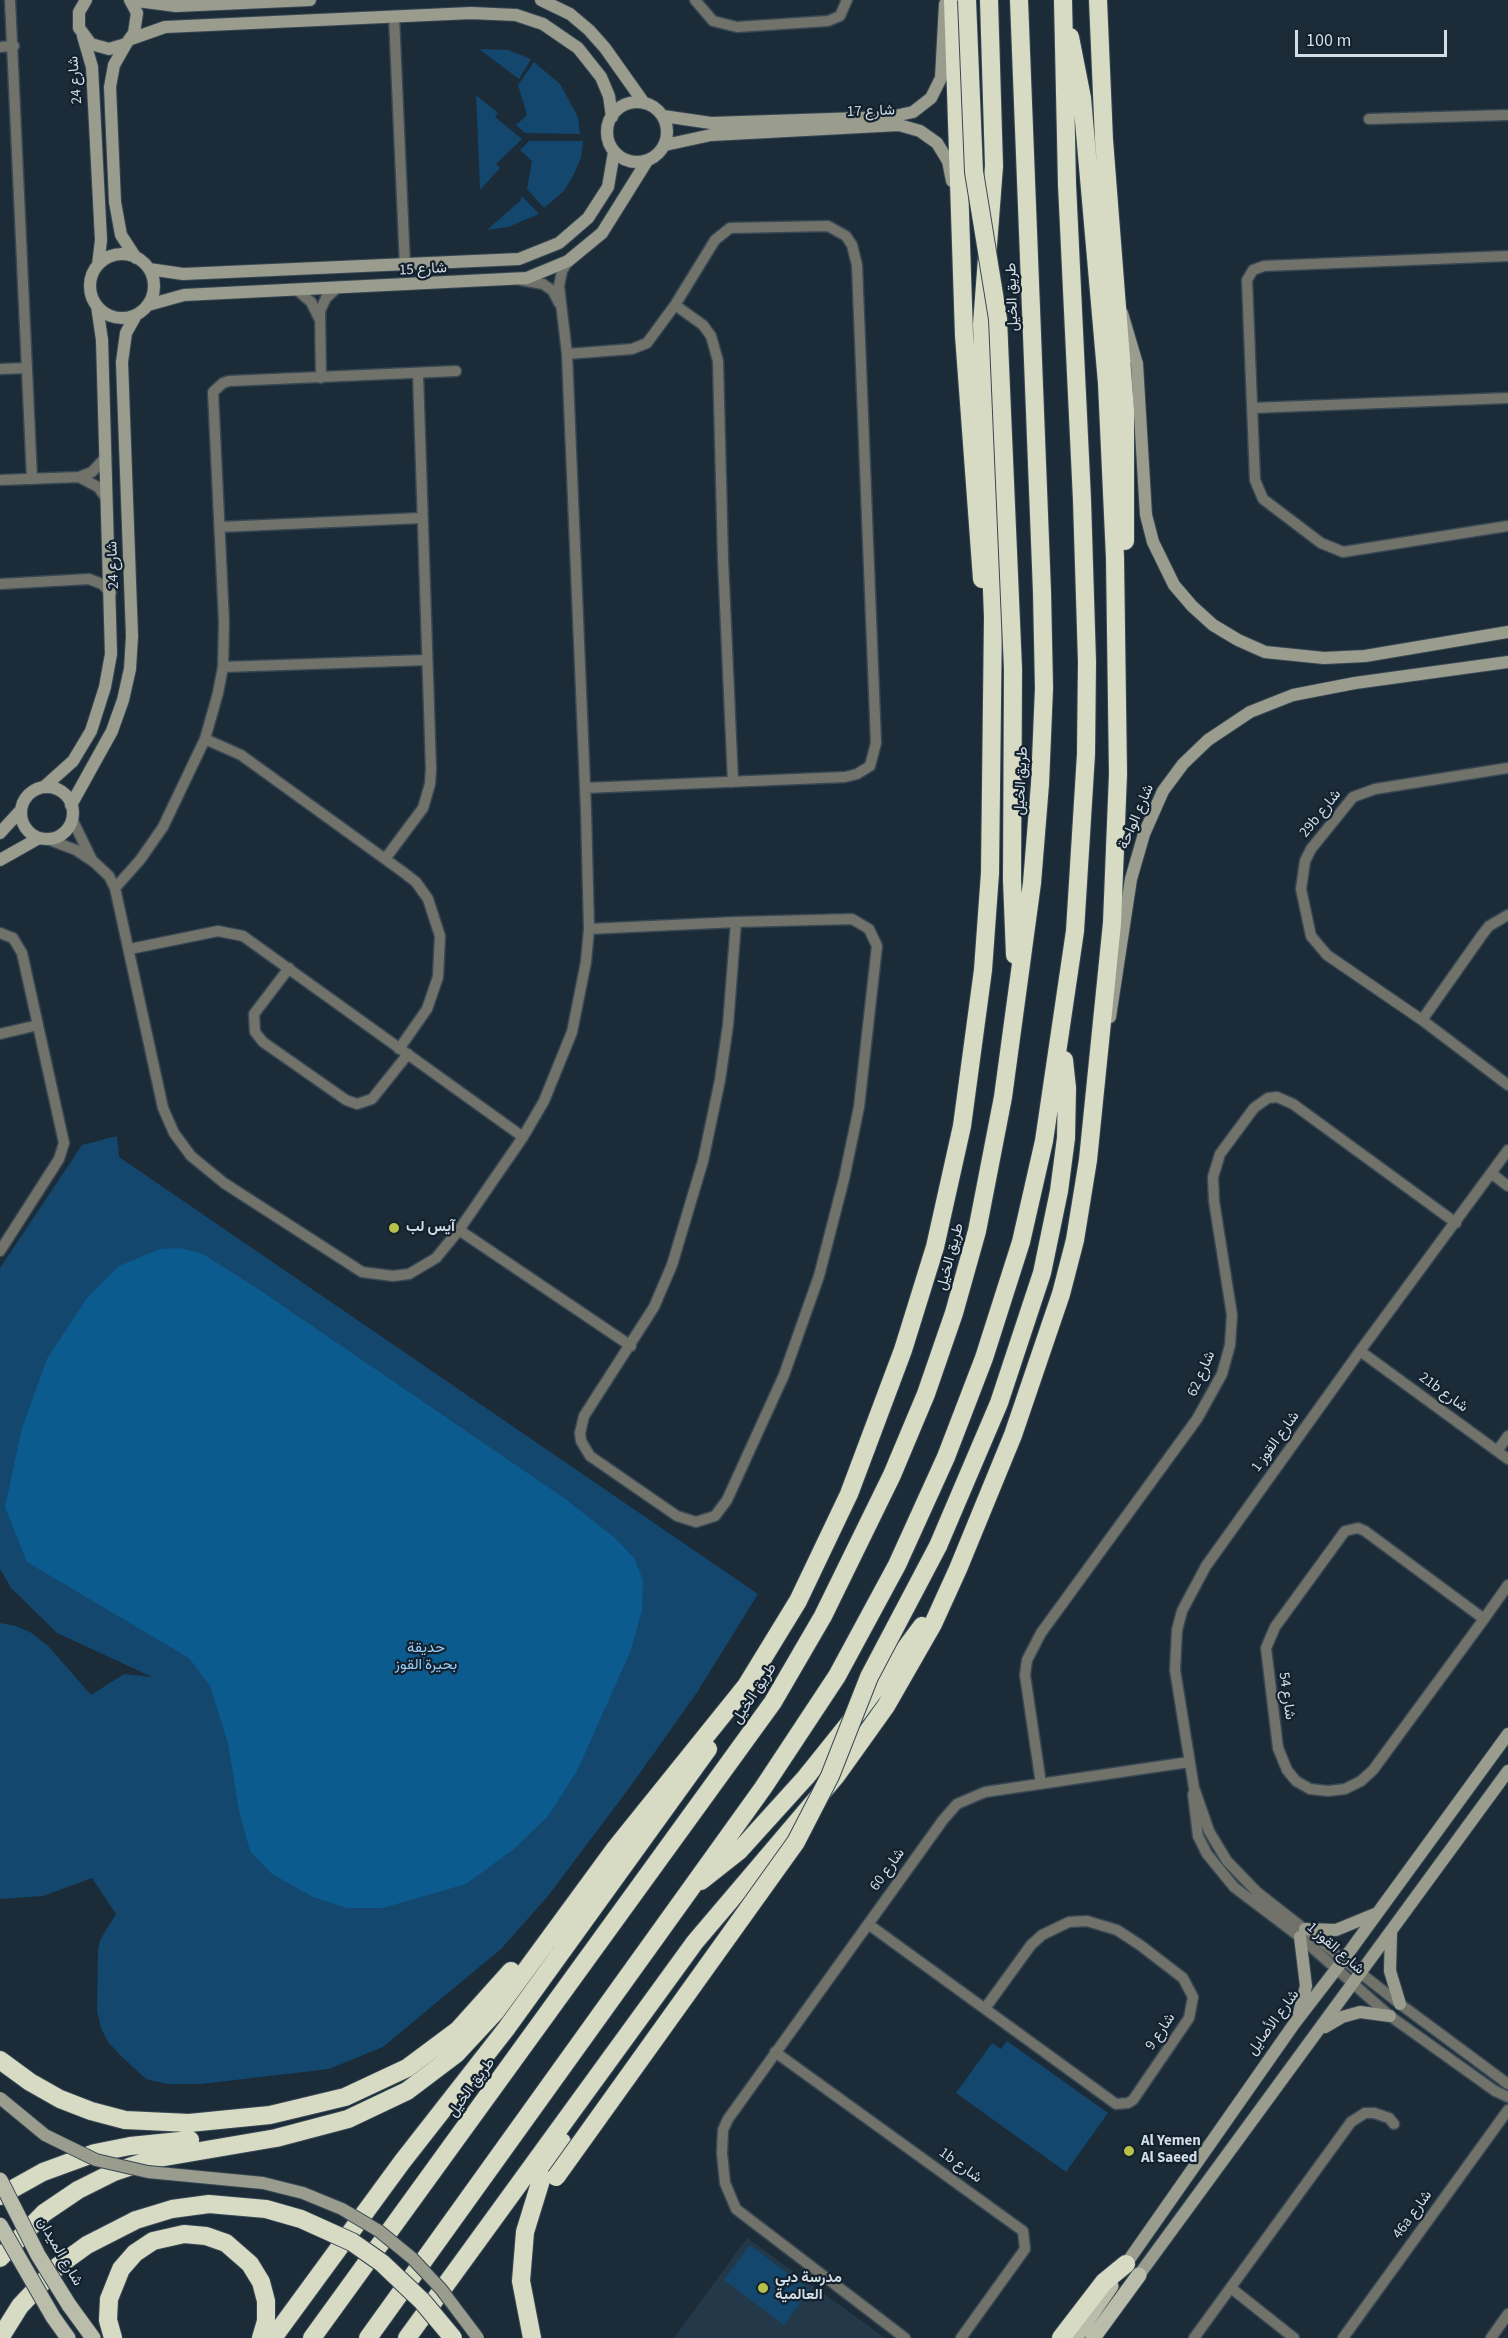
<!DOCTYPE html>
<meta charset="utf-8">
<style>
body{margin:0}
#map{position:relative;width:1508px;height:2338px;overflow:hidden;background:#1b2b38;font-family:"Source Sans 3",sans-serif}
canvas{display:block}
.scale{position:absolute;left:1295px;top:30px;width:152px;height:27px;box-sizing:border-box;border:3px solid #d3dde6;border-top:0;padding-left:8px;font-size:18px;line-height:21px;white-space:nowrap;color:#d3dde6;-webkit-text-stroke:4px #12212d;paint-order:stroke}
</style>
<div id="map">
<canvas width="1508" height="2338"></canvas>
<div class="scale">100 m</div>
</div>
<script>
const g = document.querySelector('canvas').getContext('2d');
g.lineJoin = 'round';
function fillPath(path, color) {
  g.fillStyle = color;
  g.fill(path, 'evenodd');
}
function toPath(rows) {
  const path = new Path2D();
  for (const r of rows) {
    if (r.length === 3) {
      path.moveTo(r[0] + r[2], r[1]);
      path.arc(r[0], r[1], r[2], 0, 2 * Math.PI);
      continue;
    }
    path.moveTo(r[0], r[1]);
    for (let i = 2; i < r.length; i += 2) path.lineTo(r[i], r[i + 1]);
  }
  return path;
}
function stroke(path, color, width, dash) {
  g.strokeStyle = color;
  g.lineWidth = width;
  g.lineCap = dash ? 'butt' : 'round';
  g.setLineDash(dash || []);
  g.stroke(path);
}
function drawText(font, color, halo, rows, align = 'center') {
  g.font = font + ' "Source Sans 3",Vazirmatn,sans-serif';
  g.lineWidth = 4.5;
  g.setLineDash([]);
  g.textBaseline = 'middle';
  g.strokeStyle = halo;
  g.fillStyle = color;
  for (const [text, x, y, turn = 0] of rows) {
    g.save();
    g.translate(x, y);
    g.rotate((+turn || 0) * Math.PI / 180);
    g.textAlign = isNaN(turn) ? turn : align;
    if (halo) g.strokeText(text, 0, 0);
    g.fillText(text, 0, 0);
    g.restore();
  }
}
const built = toPath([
 [747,2238,885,2338,674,2338]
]);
const green = toPath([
 [479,49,508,50,531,59,519,79],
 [534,62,560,84,578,117,580,134,525,133,516,125,527,115,518,85],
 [476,95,498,113,495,117,522,139,496,164,500,168,480,190],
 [529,141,583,141,581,158,574,174,564,191,544,208,527,189,532,161,520,150],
 [522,196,539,214,508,227,487,230,520,201],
 [117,1136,119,1157,758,1594,696,1694,627,1791,548,1896,501,1949,383,2047,329,2069,201,2084,167,2084,146,2079,120,2055,108,2042,101,2028,97,2011,98,1950,100,1940,116,1914,92,1878,43,1896,0,1899,0,1623,16,1626,32,1633,49,1647,91,1695,124,1674,152,1677,57,1633,11,1588,0,1569,0,1268,82,1145],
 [1007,2041,1108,2113,1066,2172,956,2093,992,2043,1001,2049],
 [750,2245,810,2290,784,2325,724,2280]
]);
const water = toPath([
 [180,1248,203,1254,261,1291,564,1498,615,1538,634,1558,643,1580,642,1610,631,1650,577,1771,548,1816,514,1849,466,1884,383,1908,347,1908,313,1897,272,1874,250,1851,239,1811,228,1743,210,1686,189,1658,27,1562,5,1507,22,1428,47,1359,87,1298,119,1266,160,1249]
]);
const street = toPath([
 [10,0,32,479],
 [695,0,713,21,737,27,828,21,840,16,847,0],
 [394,16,405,266],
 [0,47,14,46],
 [1369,119,1508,115],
 [1508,256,1264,266,1253,270,1247,280,1255,480,1263,499,1321,543,1343,552,1508,526],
 [521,280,543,284,553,291,559,303],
 [297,290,311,302,319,318],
 [675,305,703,325,711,336,718,361,723,559,733,782],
 [567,354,632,349,647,343,675,305,715,240,730,228,828,226,846,236,852,245,857,265,876,743,870,766,857,774,845,777,585,788],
 [0,369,27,368],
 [321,378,320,311,326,298,337,288],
 [1252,408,1508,398],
 [79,477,98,487,106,498],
 [0,480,79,477,92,472,106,457],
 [220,527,421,518],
 [0,584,89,579,102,584,111,593],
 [223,667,426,660],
 [205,739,241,755,403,872,416,882,428,899,440,936,438,977,427,1009,399,1049],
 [1508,768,1375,789,1353,797,1311,849,1305,861,1301,889,1311,936,1327,955,1422,1020,1508,1085],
 [72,819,92,860],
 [47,839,76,850,94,862,109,876,115,888,163,1108,174,1133,191,1156,224,1183,362,1272,393,1276,409,1274,436,1258,459,1230,523,1137,544,1101,572,1032,586,962,589,929,586,810,567,354,559,286,562,271,568,261],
 [385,859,423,808,430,784,431,769,418,374],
 [115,888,140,860,163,827,205,739,218,693,223,667,224,622,213,392,223,383,229,381,456,371],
 [589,929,736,922,852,919,869,929,877,946,859,1107,844,1179,819,1276,784,1375,727,1500,715,1516,696,1522,677,1516,590,1456,581,1441,580,1433,584,1416,654,1307,672,1265,703,1161,720,1080,728,1025,736,922],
 [0,933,13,938,22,953,64,1143,59,1159,0,1251],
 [130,949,218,931,243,936,523,1137],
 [289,968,254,1014,255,1032,263,1042,346,1100,357,1104,372,1099,408,1054],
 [1422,1020,1482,935,1489,926,1508,915],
 [0,1034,38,1025],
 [1508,1150,1360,1351,1206,1566,1182,1611,1177,1630,1175,1670,1194,1788,1209,1831,1227,1861,1257,1892,1400,2004,1508,2084],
 [1492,1174,1508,1186],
 [459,1230,631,1346],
 [1360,1351,1508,1459],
 [1497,1451,1508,1436],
 [1484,1619,1365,1531,1358,1528,1345,1531,1275,1627,1266,1648,1278,1748,1287,1770,1296,1781,1310,1789,1328,1791,1345,1789,1361,1781,1373,1770,1484,1619,1508,1585],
 [1041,1784,1025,1675,1027,1660,1041,1633,1197,1419,1222,1374,1230,1345,1232,1315,1214,1201,1213,1177,1220,1154,1254,1108,1268,1098,1277,1097,1293,1104,1456,1223],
 [1193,1794,1198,1836,1207,1854,1234,1887,1300,1937,1390,2016,1495,2091,1508,2097],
 [868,1924,1116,2104,1128,2103,1133,2100,1189,2018,1193,1997,1183,1978,1140,1945,1117,1930,1087,1921,1069,1922,1042,1935,1031,1945,986,2007],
 [775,2052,1023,2231,1025,2249,961,2338],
 [1231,2288,1294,2338],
 [905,2338,736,2209,725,2183,722,2153,723,2130,728,2119,943,1820,957,1804,985,1792,1189,1762],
 [1194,2338,1351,2122,1365,2113,1374,2113,1389,2118,1394,2124],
 [1343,2338,1508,2110],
 [1491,2338,1508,2314]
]);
const secondary = toPath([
 [86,0,79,12,79,28,91,44,109,49,126,44,134,33,137,13,130,0],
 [130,0,176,6,310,0],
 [541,0,570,14,589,30,605,48,644,103],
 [83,36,92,67,101,240,98,265],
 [131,39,165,27,471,13,516,15,543,24,578,48,601,77,609,96,612,117],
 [126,44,114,65,110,87,115,202,121,235,136,258],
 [637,132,30],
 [663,116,711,123,890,117,913,112,931,98,941,78,945,4],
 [665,145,711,135,899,125,920,131,937,143,948,161,952,181],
 [122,286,32],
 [149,269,183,274,519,259,559,243,588,218,608,187,614,152],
 [148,305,184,295,527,278,568,261,602,233,647,161],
 [1122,313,1137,364,1146,515,1153,542,1174,585,1192,606,1213,625,1238,640,1265,652,1324,658,1365,656,1508,632],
 [44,787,73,761,91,731,105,687,111,654,102,340,97,306],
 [47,813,26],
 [71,805,112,731,123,700,130,669,132,636,122,362,126,333,136,315],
 [0,833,21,810],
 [0,860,39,838],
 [1110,1017,1131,879,1144,834,1163,791,1183,764,1208,740,1250,712,1293,695,1355,683,1508,662],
 [1305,1929,1336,1930,1375,1914],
 [1391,1932,1390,1971,1400,2004],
 [1299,2013,1306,1986,1300,1937],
 [1325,2027,1342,2017,1360,2012,1390,2016],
 [1126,2264,1294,2024,1344,1959,1508,1734],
 [1139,2275,1508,1771]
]);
const primary = toPath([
 [69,2305,93,2338],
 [53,2317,68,2338],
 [1075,2338,1111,2286],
 [1093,2338,1139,2275]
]);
const highway = toPath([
 [953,0,964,335,982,579],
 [1098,0,1104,140,1125,410,1125,541],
 [1013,669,1012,880,1015,955],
 [938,1546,999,1403,1042,1273,1059,1191,1066,1138,1067,1088,1064,1060],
 [701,1881,739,1851,806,1777,859,1711,922,1626],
 [0,2060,30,2082,60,2099,91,2111,125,2120,189,2123,270,2115,345,2097,407,2068,458,2030,511,1971],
 [0,2196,43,2172,95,2153,130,2146,190,2140],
 [0,2258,44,2213,78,2190,114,2172,153,2159,276,2138,348,2119,407,2091,456,2054,496,2011,614,1850,746,1686,798,1601,849,1494,903,1350,935,1247,962,1126,983,970,990,873,993,617,982,324,994,166,989,0],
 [0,2338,20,2306,58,2266,87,2245,136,2220],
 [113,2338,108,2320,109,2299,121,2269,135,2253,153,2241,184,2234,206,2236,226,2243,250,2264,261,2282,266,2301,266,2321,261,2338],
 [273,2338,402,2162,506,2029,708,1749],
 [312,2338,773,1702,823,1616,892,1475,926,1394,954,1313,977,1231,1003,1097,1032,883,1040,784,1044,688,1042,592,1019,0],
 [368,2338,763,1788,837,1676,897,1565,946,1457,984,1358,1021,1242,1044,1141,1075,931,1086,754,1087,662,1082,500,1067,184,1063,0],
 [407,2338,695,1942,836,1776,886,1706,933,1624,958,1569,1013,1435,1061,1294,1075,1240,1088,1160,1112,923,1118,774,1115,558,1107,383,1082,98,1070,37],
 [532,2338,521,2281,525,2232,541,2180,562,2142],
 [1061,2338,1104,2282,1126,2264]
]);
const secondaryBridge = toPath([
 [0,2098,45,2135,96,2160,148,2172,263,2183,303,2193,342,2209,379,2231,412,2258,441,2289,478,2338]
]);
const primaryBridge = toPath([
 [0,2180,38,2255,69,2305],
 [0,2225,53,2317]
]);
const highwayBridge = toPath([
 [967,0,974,172,998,319,1013,669],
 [556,2177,796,1842,830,1776,869,1677,938,1546],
 [136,2220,172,2209,209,2204,266,2209,301,2219,352,2242,382,2263,422,2301,453,2338]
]);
const markers = [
 [394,1228,6,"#b6c149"],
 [1129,2151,6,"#b6c149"],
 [763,2288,6,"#b6c149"]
];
const streetNames = [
 ["شارع 24",76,80,-95],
 ["17 شارع",871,112,-2],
 ["شارع 15",423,270,-3],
 ["طريق الخيل",1013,297,-92],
 ["شارع 24",114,565,-92],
 ["طريق الخيل",1022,781,-87],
 ["29b شارع",1321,814,-51],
 ["شارع الواحة",1137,817,-67],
 ["طريق الخيل",951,1257,-75],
 ["شارع 62",1202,1374,-66],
 ["21b شارع",1443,1393,36],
 ["شارع القوز 1",1276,1442,-54],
 ["طريق الخيل",755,1694,-57],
 ["شارع 54",1286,1696,82],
 ["شارع 60",888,1870,-54],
 ["شارع القوز 1",1335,1949,41],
 ["شارع الأصايل",1274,2023,-54],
 ["شارع 9",1161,2032,-56],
 ["طريق الخيل",472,2088,-54],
 ["1b شارع",960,2166,36],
 ["46a شارع",1413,2215,-54],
 ["شارع الميدان",59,2252,60]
];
const poiNames = [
 ["آيس لب",406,1228],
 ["Al Yemen",1141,2142],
 ["Al Saeed",1141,2159],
 ["مدرسة دبي",775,2279],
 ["العالمية",775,2296]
];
const parkNames = [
 ["حديقة",426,1649],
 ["بحيرة القوز",426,1666]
];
fillPath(built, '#233849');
fillPath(green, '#13476d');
fillPath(water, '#0c5b8f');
stroke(street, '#384754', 13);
stroke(secondary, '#384754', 14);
stroke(primary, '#384754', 17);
stroke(highway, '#384754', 20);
stroke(street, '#71736a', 10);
stroke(secondary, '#9a9d8e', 12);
stroke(primary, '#babdaa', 15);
stroke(highway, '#d7dbc3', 18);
stroke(secondaryBridge, '#384754', 14, []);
stroke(primaryBridge, '#384754', 17, []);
stroke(highwayBridge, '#384754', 20, []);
stroke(secondaryBridge, '#9a9d8e', 12);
stroke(primaryBridge, '#babdaa', 15);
stroke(highwayBridge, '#d7dbc3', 18);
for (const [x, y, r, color] of markers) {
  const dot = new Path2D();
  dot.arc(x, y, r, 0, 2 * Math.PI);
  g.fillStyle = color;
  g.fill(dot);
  stroke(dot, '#12212d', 2);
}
drawText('15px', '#d3dde6', '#12212d', streetNames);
drawText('bold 15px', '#d3dde6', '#12212d', poiNames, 'left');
drawText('15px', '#99cdfa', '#12212d', parkNames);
</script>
